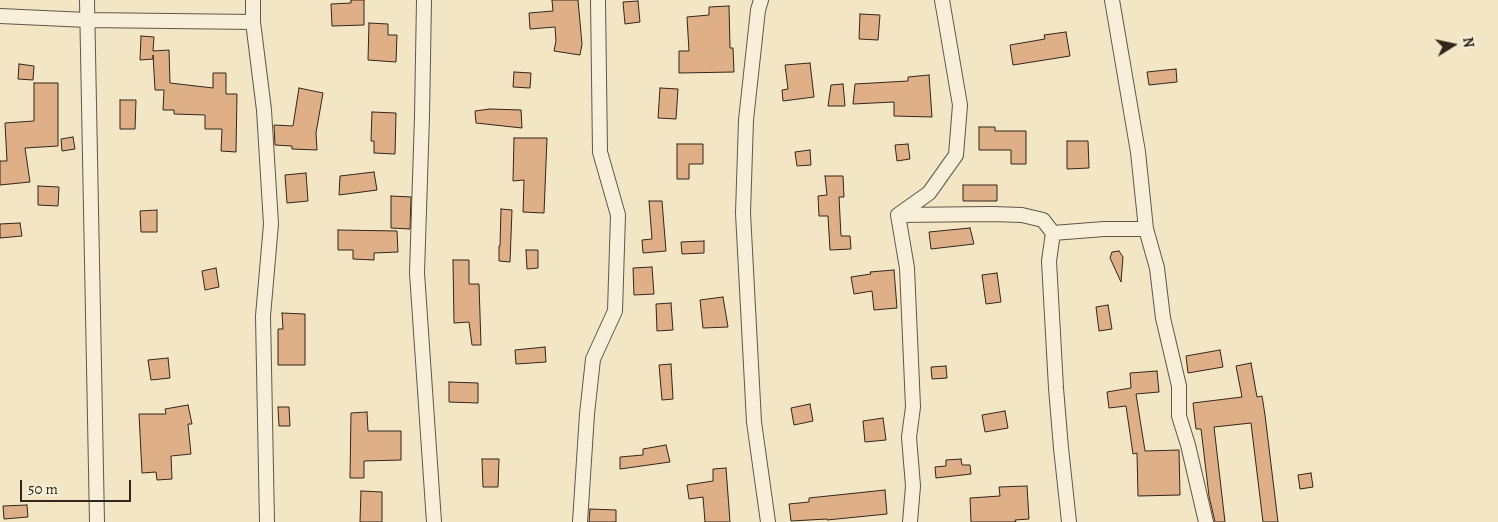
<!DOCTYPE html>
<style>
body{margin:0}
#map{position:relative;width:1498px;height:522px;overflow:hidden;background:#f2e6c5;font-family:Alegreya,serif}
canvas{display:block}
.north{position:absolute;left:1428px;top:20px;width:50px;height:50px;-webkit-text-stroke:4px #f7efd9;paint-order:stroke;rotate:80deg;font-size:14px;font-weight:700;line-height:20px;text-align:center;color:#33261c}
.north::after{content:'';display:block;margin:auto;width:18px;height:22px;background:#33261c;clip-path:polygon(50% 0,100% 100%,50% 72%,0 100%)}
.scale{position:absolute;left:20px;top:480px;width:111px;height:22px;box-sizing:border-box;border:2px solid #33261c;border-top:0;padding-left:6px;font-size:15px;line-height:18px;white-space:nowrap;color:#33261c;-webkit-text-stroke:4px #f7efd9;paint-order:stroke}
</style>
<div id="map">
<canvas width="1498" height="522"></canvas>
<div class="north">N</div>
<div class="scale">50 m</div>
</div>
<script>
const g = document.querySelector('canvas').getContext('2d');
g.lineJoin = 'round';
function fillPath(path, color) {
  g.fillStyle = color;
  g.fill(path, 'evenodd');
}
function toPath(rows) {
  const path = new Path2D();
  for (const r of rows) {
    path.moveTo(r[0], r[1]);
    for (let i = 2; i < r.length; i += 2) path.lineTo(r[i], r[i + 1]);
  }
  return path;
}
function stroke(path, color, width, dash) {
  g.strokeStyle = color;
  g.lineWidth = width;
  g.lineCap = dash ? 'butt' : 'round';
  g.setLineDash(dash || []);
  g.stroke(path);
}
const building = toPath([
 [351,0,364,0,364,25,332,26,331,4,351,3,351,0],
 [552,0,578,0,582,44,580,55,554,51,556,41,555,27,530,29,529,13,553,11,552,0],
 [638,1,640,22,625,24,623,2,638,1],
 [729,6,730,48,733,48,734,72,679,73,679,51,689,51,687,17,709,15,709,7,729,6],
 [860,14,880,15,878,40,859,39,860,14],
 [369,23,388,24,388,35,397,35,396,62,368,60,369,23],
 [1066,32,1070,56,1013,65,1010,45,1045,39,1044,35,1066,32],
 [141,36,154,37,153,51,169,50,170,83,213,88,213,73,226,73,226,94,237,94,236,152,221,151,222,129,205,129,205,115,174,114,174,110,163,110,164,90,155,90,153,55,153,59,140,60,141,36],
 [810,63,814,97,783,101,782,90,788,89,785,65,810,63],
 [19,64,34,66,33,80,18,79,19,64],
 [1176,69,1177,82,1149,85,1147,72,1176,69],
 [514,72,531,73,530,88,513,87,514,72],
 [929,75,932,117,894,116,894,102,853,104,855,84,908,81,908,77,929,75],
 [34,83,58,83,58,146,25,148,30,182,0,185,0,161,7,161,5,123,34,121,34,83],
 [843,84,845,106,828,106,831,85,843,84],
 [299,88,323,93,316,133,317,150,292,149,292,146,275,145,274,125,293,126,299,88],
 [660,88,678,89,676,119,658,118,660,88],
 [120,100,136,100,135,129,120,129,120,100],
 [490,109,521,110,522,128,476,123,475,111,490,109],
 [372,112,396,113,395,154,374,153,374,141,371,141,372,112],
 [979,127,995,127,995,131,1026,131,1026,164,1011,164,1011,150,979,150,979,127],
 [73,137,75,149,62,151,61,139,73,137],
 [514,138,547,138,544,213,523,212,524,180,513,181,514,138],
 [1067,141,1088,141,1089,168,1067,169,1067,141],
 [677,144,703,144,703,164,689,164,689,179,677,179,677,144],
 [908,144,910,159,897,161,895,145,908,144],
 [810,150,811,165,797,166,795,152,810,150],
 [374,172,377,190,339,195,340,176,374,172],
 [306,173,308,201,287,203,285,175,306,173],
 [825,176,843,176,844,197,839,197,841,236,850,236,851,249,830,250,828,216,819,216,818,196,827,195,825,176],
 [963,185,997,185,997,201,963,201,963,185],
 [38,186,59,187,58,206,38,205,38,186],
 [391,196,411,197,410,229,391,228,391,196],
 [649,201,662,201,666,251,643,253,642,240,652,239,649,201],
 [501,209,512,210,510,262,499,261,499,246,500,246,501,209],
 [157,210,157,232,141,232,140,211,157,210],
 [20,223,22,236,0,238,0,224,20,223],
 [970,228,974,244,931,249,929,232,970,228],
 [338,230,397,231,398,252,374,253,374,260,353,259,353,250,338,250,338,230],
 [704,241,704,253,682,254,681,242,704,241],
 [526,250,538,250,538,268,527,269,526,250],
 [1119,251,1123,257,1121,282,1110,258,1112,252,1119,251],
 [453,260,469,260,469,284,479,284,481,345,472,345,469,322,454,323,453,260],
 [652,267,654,294,634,295,633,268,652,267],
 [216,268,219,287,205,290,202,271,216,268],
 [894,270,897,308,874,310,872,291,854,294,851,277,871,274,870,272,894,270],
 [997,273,1001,302,986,304,982,275,997,273],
 [723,297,728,327,703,328,700,300,723,297],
 [671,303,673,330,657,331,656,304,671,303],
 [1108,305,1112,329,1099,331,1096,307,1108,305],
 [282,313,305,314,305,365,278,365,278,329,283,329,282,313],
 [545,347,546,362,516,364,515,350,545,347],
 [1220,350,1223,367,1188,373,1186,356,1220,350],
 [168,358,170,378,151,380,148,360,168,358],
 [1251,363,1257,397,1262,396,1265,415,1278,522,1263,522,1251,423,1214,427,1225,522,1215,522,1209,496,1201,429,1196,429,1193,403,1242,397,1236,366,1251,363],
 [671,364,673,399,662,400,659,365,671,364],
 [946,366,947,378,932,379,931,367,946,366],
 [1157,371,1159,392,1136,394,1145,451,1179,450,1180,495,1138,496,1137,453,1133,454,1126,406,1109,408,1107,392,1131,388,1130,373,1157,371],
 [449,382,478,383,478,403,449,402,449,382],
 [810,404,813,421,794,425,791,408,810,404],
 [188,405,192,424,188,424,191,454,171,456,172,479,157,480,156,472,142,473,139,414,166,414,165,409,188,405],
 [278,407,289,407,290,426,279,426,278,407],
 [1005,411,1008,428,985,432,982,415,1005,411],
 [367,412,368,431,401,431,401,460,364,461,364,478,350,478,351,413,367,412],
 [883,418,886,440,865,442,863,421,883,418],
 [666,445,670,462,620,469,620,457,643,455,643,449,666,445],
 [482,459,499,459,498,487,483,487,482,459],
 [961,459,962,465,970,465,971,474,936,478,935,467,946,466,946,460,961,459],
 [726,468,730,522,705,522,703,497,689,499,687,485,713,481,713,469,726,468],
 [1311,473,1313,487,1300,489,1298,475,1311,473],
 [1027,486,1029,519,1015,520,1016,522,971,522,970,498,1000,496,999,487,1027,486],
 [885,490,887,514,827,520,827,519,791,521,789,504,809,502,809,498,885,490],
 [361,491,382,492,382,522,360,522,361,491],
 [27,505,28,517,4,519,3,506,27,505],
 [590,509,616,510,616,522,589,522,590,509]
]);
const minor = toPath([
 [87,0,97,522],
 [253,0,253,22,264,110,271,224,263,316,267,522],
 [424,0,422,116,417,273,434,522],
 [761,0,758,10,746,120,743,213,754,422,768,522],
 [1112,0,1138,152,1146,229,1157,268,1163,318,1179,386,1179,416,1188,445,1206,522],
 [0,16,87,20,253,22],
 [898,215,992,214,1022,215,1043,220,1053,233],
 [580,522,587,414,593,359,615,311,618,215,600,152,598,0],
 [910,522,913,486,909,437,913,407,907,268,898,215,929,193,956,155,960,105,942,0],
 [1069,522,1061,448,1056,388,1049,261,1053,233,1104,229,1146,229]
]);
fillPath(building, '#dfaf87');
stroke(building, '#33261c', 1);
stroke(minor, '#635646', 16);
stroke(minor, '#f7efd9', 14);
</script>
